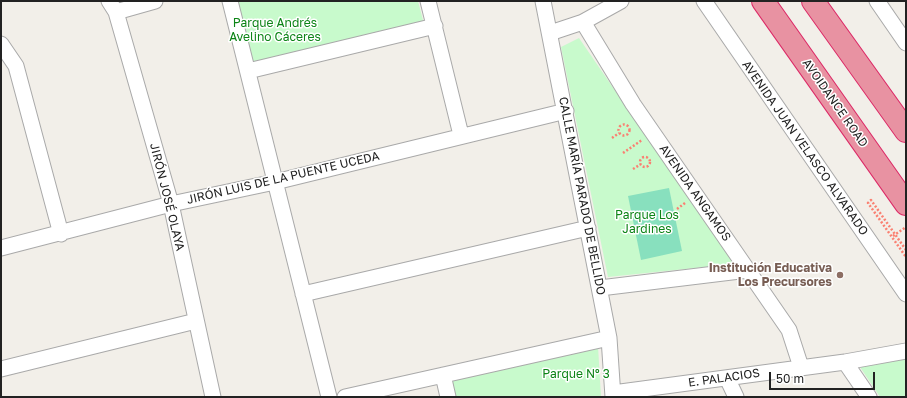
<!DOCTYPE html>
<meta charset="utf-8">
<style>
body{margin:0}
#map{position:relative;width:907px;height:398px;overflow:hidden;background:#f2efe9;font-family:"Golos Text",sans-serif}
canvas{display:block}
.frame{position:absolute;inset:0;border:2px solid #222;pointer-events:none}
.scale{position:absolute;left:769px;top:372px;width:106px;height:18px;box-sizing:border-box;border:2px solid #222;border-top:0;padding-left:5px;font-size:12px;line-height:14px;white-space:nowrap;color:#222;-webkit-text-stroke:3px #fff;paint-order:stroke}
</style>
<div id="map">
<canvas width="907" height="398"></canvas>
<div class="frame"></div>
<div class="scale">50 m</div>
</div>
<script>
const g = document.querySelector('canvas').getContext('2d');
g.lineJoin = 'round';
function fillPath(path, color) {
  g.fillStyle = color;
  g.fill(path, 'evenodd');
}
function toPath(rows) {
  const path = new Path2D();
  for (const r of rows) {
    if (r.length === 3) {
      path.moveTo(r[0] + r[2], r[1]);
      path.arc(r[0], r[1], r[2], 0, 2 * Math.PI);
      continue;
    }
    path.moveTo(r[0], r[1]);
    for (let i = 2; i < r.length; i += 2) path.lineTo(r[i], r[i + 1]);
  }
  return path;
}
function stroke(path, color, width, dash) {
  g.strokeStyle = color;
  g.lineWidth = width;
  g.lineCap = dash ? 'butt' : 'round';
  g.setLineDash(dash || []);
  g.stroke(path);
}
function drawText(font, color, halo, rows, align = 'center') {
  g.font = font + ' "Golos Text",sans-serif';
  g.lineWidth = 3;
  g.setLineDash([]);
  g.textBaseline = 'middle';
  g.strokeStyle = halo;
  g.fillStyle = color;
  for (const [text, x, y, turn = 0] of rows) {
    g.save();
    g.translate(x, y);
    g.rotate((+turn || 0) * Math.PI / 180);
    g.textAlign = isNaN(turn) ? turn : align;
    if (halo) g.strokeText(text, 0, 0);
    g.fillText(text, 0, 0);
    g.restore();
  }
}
const park = toPath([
 [238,1,418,1,424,24,254,64],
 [579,38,734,264,608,277,561,47],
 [598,346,601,397,454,397,450,380],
 [906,357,906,397,880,397,860,367,862,364]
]);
const pitch = toPath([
 [669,188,682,251,641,260,628,196]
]);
const path = toPath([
 [624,130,5.5],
 [612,138,619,133],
 [623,153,642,140],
 [645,162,5],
 [633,169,641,164],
 [677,209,685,203],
 [906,250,871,200,868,203,906,257]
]);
const minor = toPath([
 [109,1,116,12,171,204,213,397],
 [230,1,329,397],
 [428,1,461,135],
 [543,1,609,338,613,397],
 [704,1,906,294],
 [877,1,906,43],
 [116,12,155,1],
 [583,22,633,104,789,330,801,367],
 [550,33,583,22,621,1],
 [1,44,16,66,61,234],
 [248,71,435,26],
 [1,248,171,204,275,182,566,111],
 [600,288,748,270],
 [303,294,588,228],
 [845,362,869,397],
 [1,369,196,321],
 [443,375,448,397],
 [727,378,736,397],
 [613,393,845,362,906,351],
 [345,397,609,338]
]);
const highway = toPath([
 [763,1,906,204],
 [813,1,906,131]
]);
const pathBridge = toPath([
 [893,236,906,227]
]);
const markers = [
 [840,275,4,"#8d6e63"]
];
const parkNames = [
 ["Parque Andrés",275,23],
 ["Avelino Cáceres",275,37],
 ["Parque Los",647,215],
 ["Jardines",647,229],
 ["Parque Nº 3",576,374]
];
const streetNames = [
 ["AVOIDANCE ROAD",835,103,55],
 ["AVENIDA JUAN VELASCO ALVARADO",805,148,55],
 ["JIRÓN LUIS DE LA PUENTE UCEDA",283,178,-13],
 ["AVENIDA ANGAMOS",695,193,55],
 ["CALLE MARÍA PARADO DE BELLIDO",582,196,79],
 ["JIRÓN JOSÉ OLAYA",167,197,76],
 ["E. PALACIOS",724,378,-8]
];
const educationNames = [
 ["Institución Educativa",832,268],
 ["Los Precursores",832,282]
];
fillPath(park, '#c8facc');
fillPath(pitch, '#88e0be');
stroke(minor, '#a9a9a9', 17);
stroke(highway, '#dc2a67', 24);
stroke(path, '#fa8072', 2.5, [2, 2]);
stroke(minor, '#fff', 15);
stroke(highway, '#e892a2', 22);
stroke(pathBridge, '#fa8072', 2.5, [2, 2]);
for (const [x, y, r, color] of markers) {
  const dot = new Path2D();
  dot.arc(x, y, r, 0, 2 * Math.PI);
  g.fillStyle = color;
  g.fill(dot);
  stroke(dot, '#fff', 1.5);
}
drawText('12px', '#0c8416', '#fff', parkNames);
drawText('12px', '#222', '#fff', streetNames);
drawText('bold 12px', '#785e54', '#fff', educationNames, 'right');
</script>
